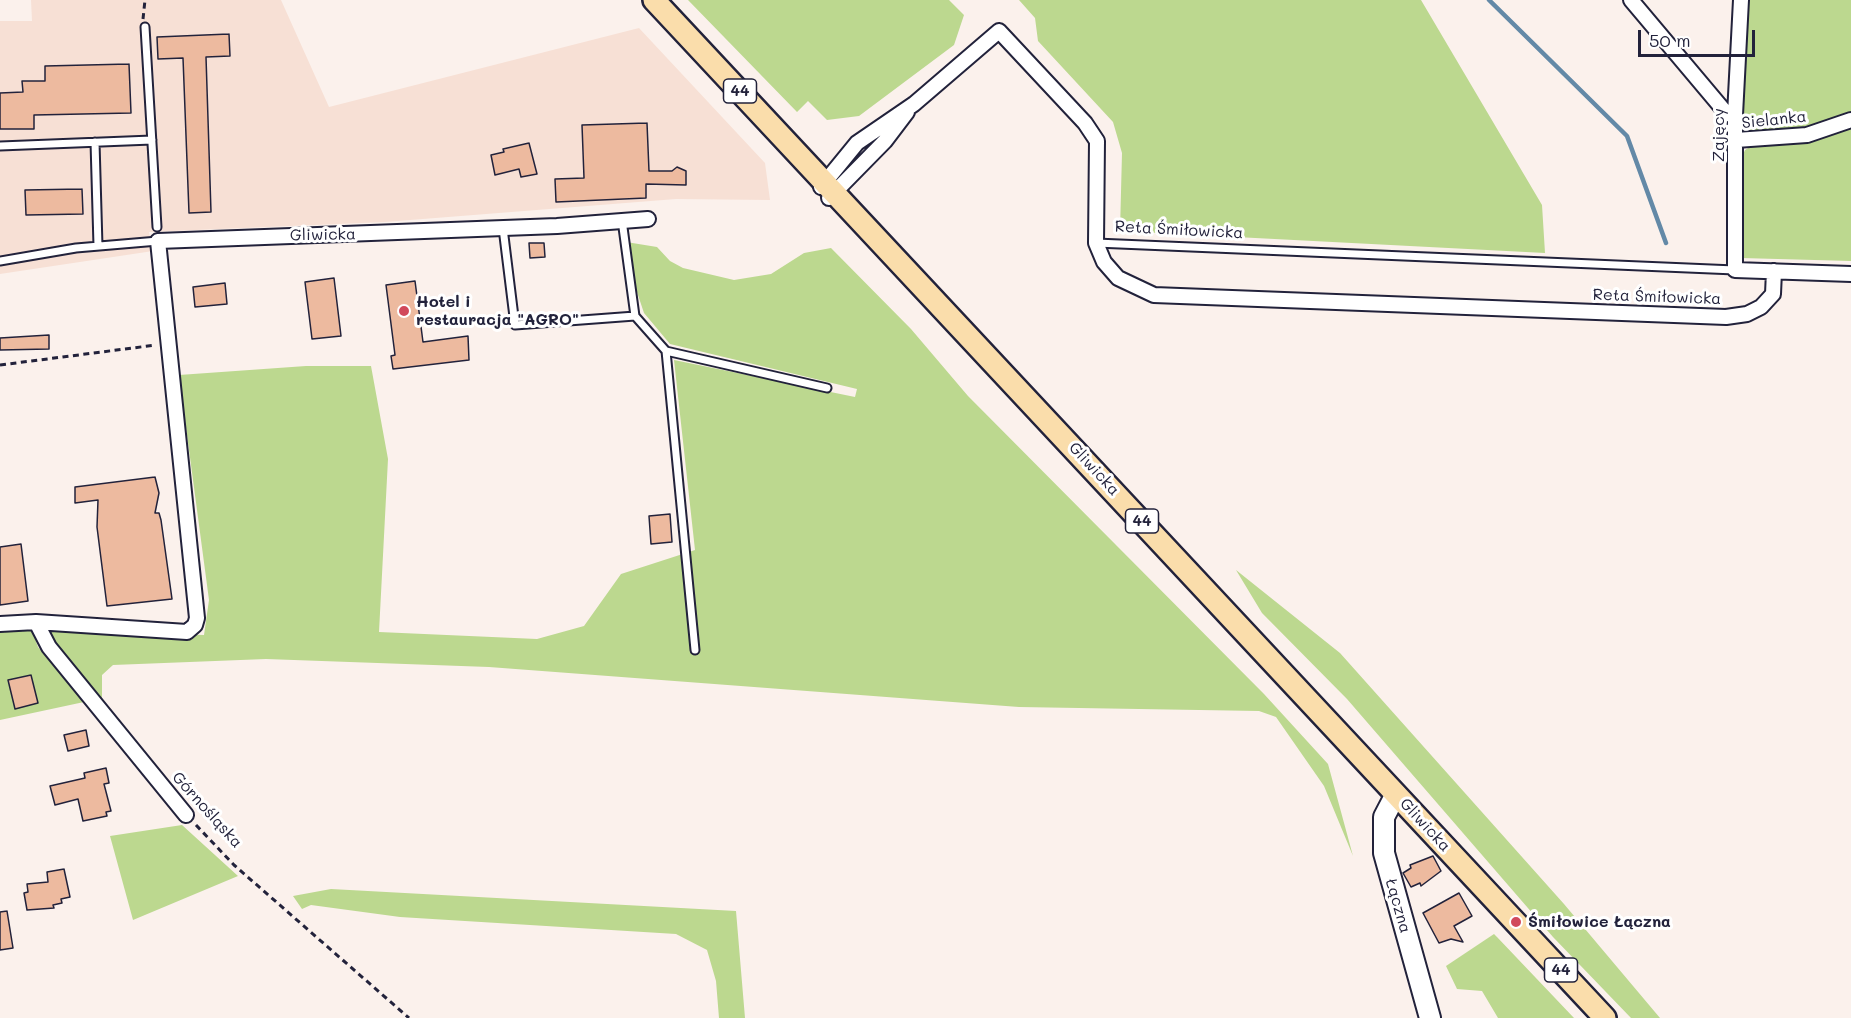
<!DOCTYPE html>
<meta charset="utf-8">
<style>
body{margin:0}
#map{position:relative;width:1851px;height:1018px;overflow:hidden;background:#fbf1ec;font-family:Mali,sans-serif}
canvas{display:block}
.scale{position:absolute;left:1638px;top:30px;width:117px;height:27px;box-sizing:border-box;border:3px solid #22223b;border-top:0;padding-left:8px;font-size:18px;line-height:21px;white-space:nowrap;color:#22223b;-webkit-text-stroke:4px #fff;paint-order:stroke}
</style>
<div id="map">
<canvas width="1851" height="1018"></canvas>
<div class="scale">50 m</div>
</div>
<script>
const g = document.querySelector('canvas').getContext('2d');
g.lineJoin = 'round';
function fillPath(path, color) {
  g.fillStyle = color;
  g.fill(path, 'evenodd');
}
function toPath(rows) {
  const path = new Path2D();
  for (const r of rows) {
    path.moveTo(r[0], r[1]);
    for (let i = 2; i < r.length; i += 2) path.lineTo(r[i], r[i + 1]);
  }
  return path;
}
function stroke(path, color, width, dash) {
  g.strokeStyle = color;
  g.lineWidth = width;
  g.lineCap = dash ? 'butt' : 'round';
  g.setLineDash(dash || []);
  g.stroke(path);
}
function drawText(font, color, halo, rows, align = 'center') {
  g.font = font + ' Mali,sans-serif';
  g.lineWidth = 6;
  g.setLineDash([]);
  g.textBaseline = 'middle';
  g.strokeStyle = halo;
  g.fillStyle = color;
  for (const [text, x, y, turn = 0] of rows) {
    g.save();
    g.translate(x, y);
    g.rotate((+turn || 0) * Math.PI / 180);
    g.textAlign = isNaN(turn) ? turn : align;
    if (halo) g.strokeText(text, 0, 0);
    g.fillText(text, 0, 0);
    g.restore();
  }
}
const built = toPath([
 [31,0,281,0,329,107,639,28,765,163,770,200,676,199,385,222,149,232,153,251,0,274,0,21,32,21]
]);
const green = toPath([
 [688,0,949,0,964,15,954,45,859,116,827,120,808,101,797,112],
 [1019,0,1421,0,1542,205,1545,253,1120,231,1122,153,1113,122,1038,41,1035,18],
 [1746,0,1851,0,1851,115,1808,128,1755,133,1745,128,1742,118],
 [1851,127,1851,261,1741,258,1741,159,1745,150,1753,145],
 [620,241,657,247,670,261,683,268,734,280,771,274,804,253,831,248,911,329,968,396,1264,694,1328,764,1353,856,1324,786,1276,717,1259,711,1019,707,489,667,266,659,113,665,102,675,102,703,48,638,50,630,204,635,209,600,179,375,306,366,371,366,388,459,379,632,537,639,584,626,621,574,695,550,674,360,855,397,857,389,670,344,644,313],
 [1236,570,1340,653,1564,904,1660,1018,1631,1018,1553,937,1347,699,1262,613],
 [32,630,38,647,84,702,0,720,0,632],
 [182,825,238,876,133,920,110,836],
 [331,889,736,911,745,1018,719,1018,716,981,707,950,676,934,400,917,311,905,302,909,293,896],
 [1494,934,1497,937,1574,1018,1498,1018,1482,991,1457,989,1446,966]
]);
const stream = toPath([
 [1489,0,1627,136,1666,243]
]);
const building = toPath([
 [229,34,230,56,206,57,211,212,189,213,183,58,158,59,157,37,229,34],
 [129,64,131,113,34,115,34,129,0,129,0,93,23,92,22,81,45,81,45,66,129,64],
 [647,123,649,171,672,171,677,167,686,171,686,185,646,184,646,198,556,202,555,179,584,178,582,125,647,123],
 [529,143,537,174,521,177,519,169,495,175,491,155,504,152,503,149,529,143],
 [82,189,83,214,26,215,25,190,82,189],
 [529,243,544,243,545,257,530,258,529,243],
 [334,278,341,336,312,339,305,282,334,278],
 [415,281,423,342,468,336,469,360,393,369,391,356,395,355,386,285,415,281],
 [225,283,227,304,195,307,193,287,225,283],
 [49,335,49,349,0,350,0,338,49,335],
 [155,477,159,493,155,513,159,513,161,520,172,599,107,606,97,527,98,500,75,503,75,487,155,477],
 [670,514,672,542,651,544,649,516,670,514],
 [21,544,28,601,0,605,0,547,21,544],
 [31,675,38,703,15,709,8,680,31,675],
 [86,730,89,746,68,751,64,735,86,730],
 [106,768,109,783,104,784,111,811,106,812,107,816,83,821,78,799,55,805,50,786,85,778,84,773,106,768],
 [1433,856,1441,871,1421,886,1420,883,1411,887,1403,873,1411,868,1410,865,1433,856],
 [64,869,70,897,61,899,62,903,53,905,54,908,27,910,24,893,28,892,27,884,48,882,47,872,64,869],
 [1459,893,1472,916,1454,926,1463,942,1451,939,1439,943,1423,913,1459,893],
 [7,911,13,948,0,950,0,912,7,911]
]);
const path = toPath([
 [143,19,145,0],
 [0,365,156,345],
 [196,825,234,865,409,1018]
]);
const lane = toPath([
 [145,27,157,227],
 [95,142,98,246],
 [0,146,152,140],
 [622,220,635,316],
 [503,228,515,325,635,316,666,351,827,388],
 [1096,243,1735,270],
 [0,261,76,248,158,241],
 [666,351,695,650]
]);
const street = toPath([
 [1631,0,1727,114,1735,115],
 [1741,0,1735,115,1735,270,1851,274],
 [1736,140,1807,135,1851,120],
 [821,187,857,143,914,104,999,31,1085,123,1097,141,1096,243,1104,262,1118,278,1154,295,1726,317,1747,314,1761,307,1773,294,1774,271],
 [829,198,885,141,907,112],
 [36,622,49,647,186,815],
 [0,624,36,622,187,632,195,625,197,618,158,241,557,226,648,219]
]);
const secondary = toPath([
 [1396,794,1384,817,1384,853,1430,1018]
]);
const primary = toPath([
 [654,0,1605,1018]
]);
const markers = [
 [404,311,6,"#d1495b"],
 [1516,922,6,"#d1495b"]
];
const shields = [
 [740,91,33],
 [1142,521,33],
 [1561,970,33]
];
const shieldNames = [
 ["44",740,91],
 ["44",1142,521],
 ["44",1561,970]
];
const streetNames = [
 ["Sielanka",1774,120,-6],
 ["Zajęcy",1719,135,-90],
 ["Reta Śmiłowicka",1179,230,3],
 ["Gliwicka",323,235,-1],
 ["Reta Śmiłowicka",1657,297,2],
 ["Gliwicka",1094,469,47],
 ["Górnośląska",207,810,48],
 ["Gliwicka",1425,825,47],
 ["Łączna",1398,906,74]
];
const poiNames = [
 ["Hotel i",416,302],
 ["restauracja \"AGRO\"",416,320],
 ["Śmiłowice Łączna",1528,922]
];
fillPath(built, '#f7e0d5');
fillPath(green, '#bcd88f');
stroke(stream, '#6389a7', 4.5);
fillPath(building, '#edba9f');
stroke(building, '#22223b', 1.5);
stroke(lane, '#22223b', 11);
stroke(street, '#22223b', 18);
stroke(secondary, '#22223b', 24);
stroke(primary, '#22223b', 26);
stroke(path, '#22223b', 3, [6, 4.5]);
stroke(lane, '#fff', 7);
stroke(street, '#fff', 14);
stroke(secondary, '#fff', 20);
stroke(primary, '#faddab', 21);
for (const [x, y, r, color] of markers) {
  const dot = new Path2D();
  dot.arc(x, y, r, 0, 2 * Math.PI);
  g.fillStyle = color;
  g.fill(dot);
  stroke(dot, '#fff', 2);
}
for (const [x, y, w] of shields) {
  const box = new Path2D();
  box.roundRect(x - w / 2, y - 12, w, 24, 4.5);
  g.fillStyle = '#fff';
  g.fill(box);
  stroke(box, '#22223b', 1.5);
}
drawText('bold 15px', '#22223b', null, shieldNames);
drawText('16px', '#22223b', '#fff', streetNames);
drawText('bold 16px', '#22223b', '#fff', poiNames, 'left');
</script>
